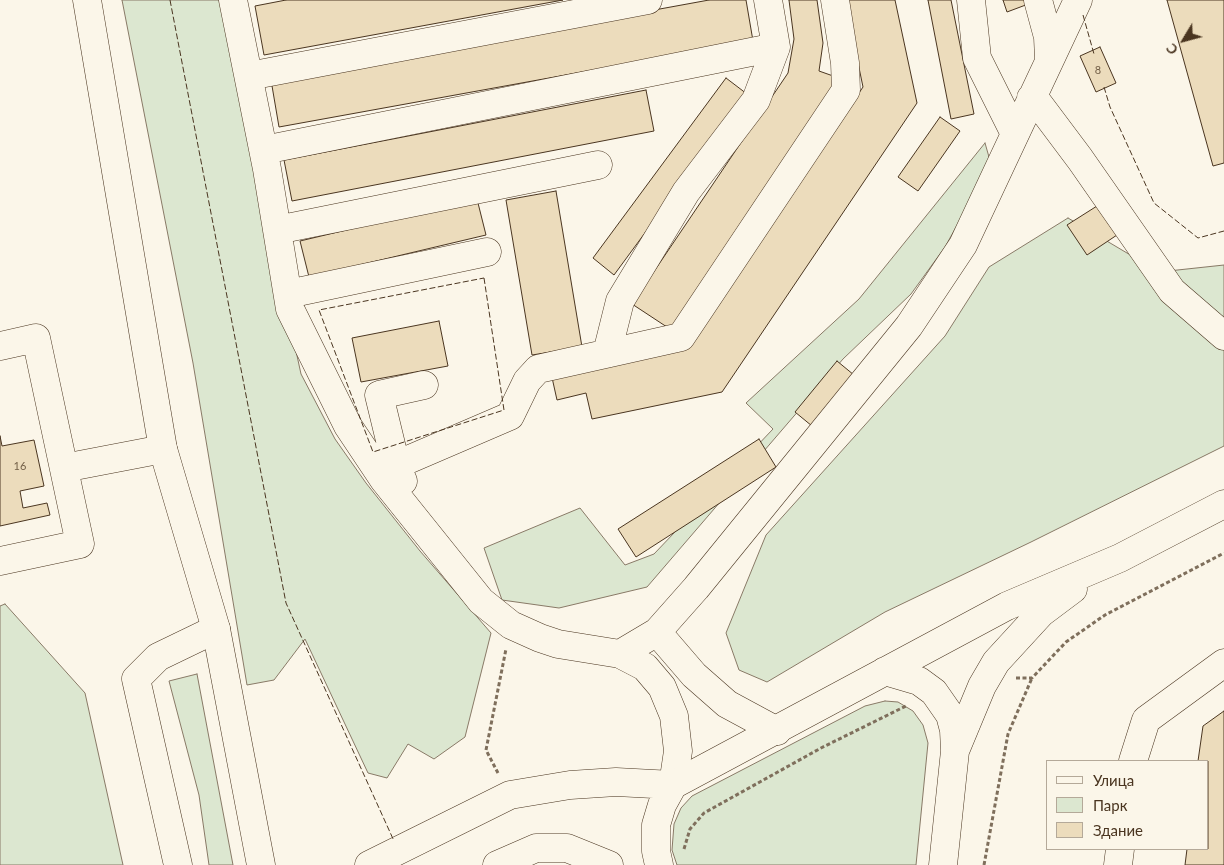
<!DOCTYPE html>
<meta charset="utf-8">
<style>
body{margin:0}
#map{position:relative;width:1224px;height:865px;overflow:hidden;background:#fbf6e9;font-family:Lato,sans-serif}
canvas{display:block}
.legend{position:absolute;left:1046px;top:760px;width:162px;height:90px;box-sizing:border-box;background:#fbf6e9;border:1px solid #b4a999;margin:0;padding:6px 9px;list-style:none;font-size:15px;color:#4a3520}
.legend li{display:flex;align-items:center;gap:10px;height:25px}
.legend b{width:25px;border:1px solid #b4a999}
.north{position:absolute;left:1159px;top:15px;width:50px;height:50px;-webkit-text-stroke:4px #fbf6e9;paint-order:stroke;rotate:233deg;font-size:14px;font-weight:700;line-height:20px;text-align:center;color:#4a3520}
.north::after{content:'';display:block;margin:auto;width:18px;height:22px;background:#4a3520;clip-path:polygon(50% 0,100% 100%,50% 72%,0 100%)}
</style>
<div id="map">
<canvas width="1224" height="865"></canvas>
<ul class="legend">
<li><b style="height:6px;background:#fbf6e9"></b>Улица</li>
<li><b style="height:14px;background:#dce7d0"></b>Парк</li>
<li><b style="height:14px;background:#ecdcbc"></b>Здание</li>
</ul>
<div class="north">С</div>
</div>
<script>
const g = document.querySelector('canvas').getContext('2d');
g.lineJoin = 'round';
function fillPath(path, color) {
  g.fillStyle = color;
  g.fill(path, 'evenodd');
}
function toPath(rows) {
  const path = new Path2D();
  for (const r of rows) {
    path.moveTo(r[0], r[1]);
    for (let i = 2; i < r.length; i += 2) path.lineTo(r[i], r[i + 1]);
  }
  return path;
}
function stroke(path, color, width, dash) {
  g.strokeStyle = color;
  g.lineWidth = width;
  g.lineCap = dash ? 'butt' : 'round';
  g.setLineDash(dash || []);
  g.stroke(path);
}
function drawText(font, color, halo, rows, align = 'center') {
  g.font = font + ' Lato,sans-serif';
  g.lineWidth = 4;
  g.setLineDash([]);
  g.textBaseline = 'middle';
  g.strokeStyle = halo;
  g.fillStyle = color;
  for (const [text, x, y, turn = 0] of rows) {
    g.save();
    g.translate(x, y);
    g.rotate((+turn || 0) * Math.PI / 180);
    g.textAlign = isNaN(turn) ? turn : align;
    if (halo) g.strokeText(text, 0, 0);
    g.fillText(text, 0, 0);
    g.restore();
  }
}
const green = toPath([
 [122,0,223,0,236,75,301,374,335,439,366,483,420,551,491,633,465,737,434,759,408,744,387,778,368,773,305,639,274,680,247,685,193,363,122,0],
 [985,143,991,164,945,247,911,294,843,359,647,587,559,608,502,600,484,548,580,508,625,565,654,554,773,429,746,403,859,299,985,143],
 [1068,218,1159,272,1224,265,1224,446,1031,542,885,612,767,682,739,670,726,633,766,535,945,336,989,267,1068,218],
 [5,604,85,693,123,865,0,865,0,606,5,604],
 [197,674,233,865,209,865,199,795,169,681,197,674],
 [885,701,898,702,913,711,923,725,928,743,916,865,677,865,672,850,674,824,681,808,692,796,865,706,885,701]
]);
const building = toPath([
 [286,0,563,0,264,55,255,6,286,0],
 [709,0,746,0,753,41,279,127,271,80,709,0],
 [789,0,817,0,823,43,819,71,836,77,828,100,673,331,632,304,788,73,794,39,789,0],
 [845,0,895,0,917,103,722,392,592,419,586,393,557,400,551,373,691,343,863,87,845,0],
 [928,0,951,0,974,114,951,119,928,0],
 [1003,0,1030,0,1031,3,1007,12,1003,0],
 [1167,0,1224,0,1224,163,1213,166,1167,0],
 [1100,47,1116,83,1096,92,1080,56,1100,47],
 [726,78,747,94,614,275,593,258,726,78],
 [646,90,654,131,292,201,284,160,646,90],
 [940,117,960,131,918,191,898,177,940,117],
 [556,191,582,347,532,355,506,200,556,191],
 [477,199,486,235,309,277,300,241,477,199],
 [1097,206,1117,235,1087,255,1067,225,1097,206],
 [439,321,448,366,361,382,352,338,439,321],
 [837,361,854,375,812,426,795,412,837,361],
 [0,436,2,446,34,440,44,486,20,491,23,508,47,503,50,515,0,526,0,436],
 [759,439,776,467,636,557,618,529,759,439],
 [1224,711,1224,865,1185,865,1187,849,1208,849,1208,761,1198,761,1203,726,1224,711]
]);
const path = toPath([
 [1016,678,1032,678,1066,642,1105,615,1224,553],
 [498,773,486,750,506,649],
 [684,849,690,829,704,813,821,748,908,705],
 [984,865,1008,734,1032,678]
]);
const minor = toPath([
 [233,0,267,169,290,309,348,426,384,480,481,601,511,625,540,638,558,644,620,654,645,667,662,687,674,716,678,751,673,785],
 [971,0,977,58,1015,134],
 [1038,0,1048,37,1049,60],
 [249,76,648,0],
 [1031,98,1038,103,1080,159,1172,291,1224,336],
 [264,150,776,47,768,0],
 [277,230,598,165],
 [288,294,487,252],
 [0,346,36,338,80,544,0,561],
 [607,353,620,301,686,192,756,100,776,47],
 [396,465,510,416,527,381,538,369,681,337,846,90,845,63,835,0],
 [64,468,163,449],
 [403,481,396,465,379,395,424,385],
 [657,632,694,675,727,704,777,731],
 [620,654,657,632,696,588,909,326,963,245,1078,0],
 [1133,761,1146,720,1224,663],
 [178,865,136,679,158,657,216,629],
 [1118,865,1120,849]
]);
const major = toPath([
 [87,0,163,449,216,629,261,865],
 [885,671,919,681,934,692,950,715,954,730,955,751,943,865],
 [955,751,982,686,996,662,1041,613,1073,589],
 [369,865,510,795,570,785,616,782,673,785,1007,606,1120,558,1224,504],
 [497,865,536,848,567,848,609,865],
 [659,865,656,851,656,825,662,805,673,785]
]);
const fence = toPath([
 [170,0,286,603,394,841],
 [1083,15,1094,54],
 [1104,87,1110,107,1154,203,1198,238,1224,231],
 [484,278,504,410,373,452,319,310,484,278]
]);
const numberNames = [
 ["8",1098,70],
 ["16",20,466]
];
fillPath(green, '#dce7d0');
stroke(green, '#887966', 1);
fillPath(building, '#ecdcbc');
stroke(building, '#4a3520', 1);
stroke(minor, '#4a3520', 29);
stroke(major, '#4a3520', 29);
stroke(path, '#7f6f5c', 3, [4, 2.5]);
stroke(minor, '#fbf6e9', 28);
stroke(major, '#fbf6e9', 28);
stroke(fence, '#4a3520', 1, [6, 2.5]);
drawText('11px', '#725f47', null, numberNames);
</script>
